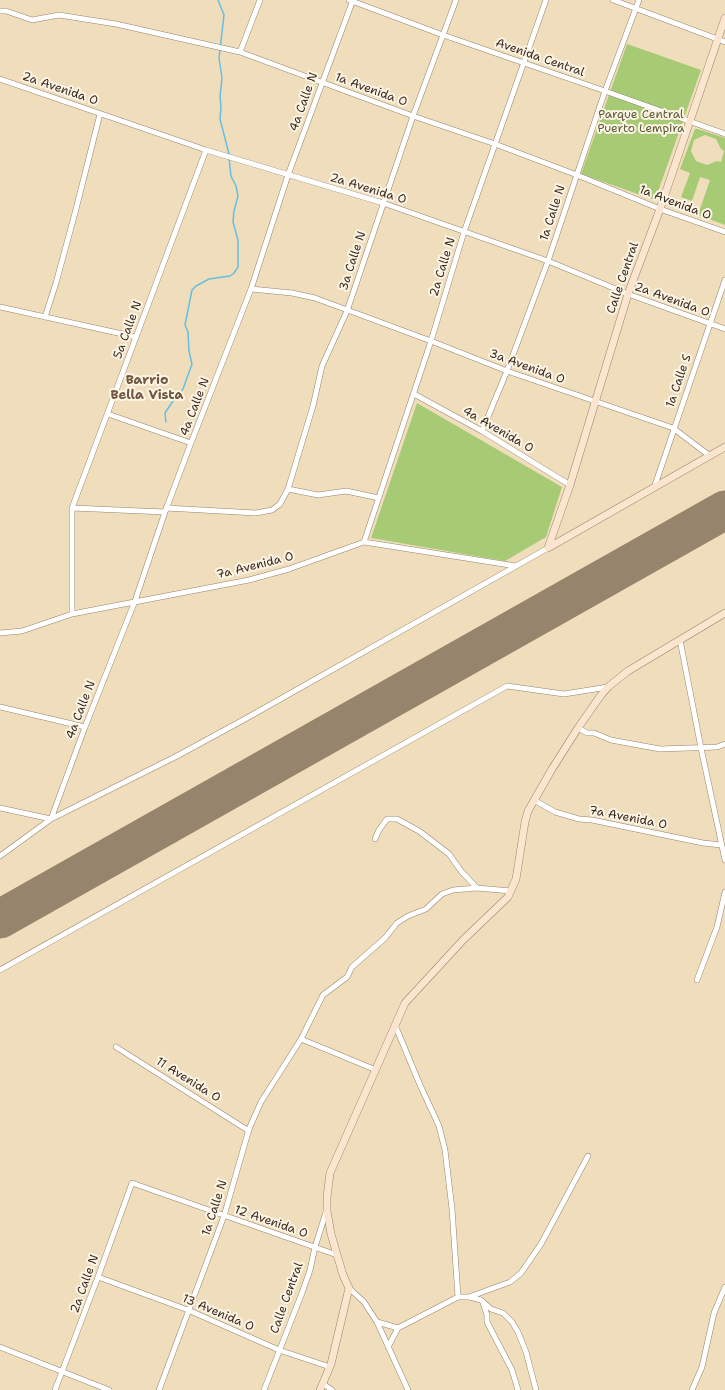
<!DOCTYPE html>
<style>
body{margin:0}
canvas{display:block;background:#f0ddbb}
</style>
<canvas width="725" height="1390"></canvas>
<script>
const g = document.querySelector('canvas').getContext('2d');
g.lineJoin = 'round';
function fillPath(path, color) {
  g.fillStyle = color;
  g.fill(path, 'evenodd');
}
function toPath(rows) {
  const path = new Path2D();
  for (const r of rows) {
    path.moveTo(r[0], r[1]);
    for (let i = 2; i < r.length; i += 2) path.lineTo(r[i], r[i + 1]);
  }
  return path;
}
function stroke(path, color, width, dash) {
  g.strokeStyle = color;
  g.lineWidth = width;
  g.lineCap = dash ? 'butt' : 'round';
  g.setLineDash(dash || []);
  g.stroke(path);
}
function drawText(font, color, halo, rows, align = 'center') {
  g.font = font + ' "Shantell Sans",sans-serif';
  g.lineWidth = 4;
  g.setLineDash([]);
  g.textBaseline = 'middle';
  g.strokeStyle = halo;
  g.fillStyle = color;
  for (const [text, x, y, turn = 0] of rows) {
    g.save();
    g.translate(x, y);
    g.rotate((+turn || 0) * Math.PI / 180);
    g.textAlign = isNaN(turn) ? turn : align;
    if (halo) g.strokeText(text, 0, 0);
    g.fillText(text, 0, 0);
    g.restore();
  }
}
const green = toPath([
 [627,44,701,70,655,200,581,174],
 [695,129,698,129,725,138,725,225,698,215,710,180,700,177,692,201,681,197,690,173,680,169],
 [705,135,716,139,721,149,724,151,721,162,717,161,707,165,696,161,691,151,694,140],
 [417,403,562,487,546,537,505,561,371,538]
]);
const stream = toPath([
 [218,0,224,15,219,58,222,78,220,97,221,107,220,119,229,154],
 [166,422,165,413,173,401,183,389,192,364,189,351,188,332,185,325,192,290,196,286,209,279,230,276,234,273,238,267,238,240,233,222,234,211,238,196,236,186,231,176,229,158]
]);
const runway = toPath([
 [0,919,725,510]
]);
const street = toPath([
 [349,0,443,35,605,91,725,134],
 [613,0,725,42],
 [0,11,6,11,32,20,59,15,116,24,240,52,413,116,495,144,577,175,660,209,725,232],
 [240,52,260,0],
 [0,79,206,150,383,203,548,261,628,294,725,329],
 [251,289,292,293,315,298,431,341,507,371,673,428,710,456],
 [0,307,136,337],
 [45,317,56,283,75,213,100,114],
 [414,394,482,431,570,485],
 [108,414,191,443],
 [482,431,507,371,548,261,605,91,639,0],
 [654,488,725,280],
 [288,489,318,495,346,491,379,498],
 [72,508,165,512],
 [166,508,256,513,272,510,280,504,288,489,313,406,322,366,347,311,413,116,456,0],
 [364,542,431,341,464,232,546,0],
 [72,614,72,508,206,150],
 [0,633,22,631,72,614,249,580,289,569,364,542,516,566],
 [680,640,701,748,725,860],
 [0,707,85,727],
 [578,728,587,733,594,733,611,740,660,749,717,747,725,744],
 [534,800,555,812,579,819,592,820,703,843,721,845],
 [0,808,51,819,85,727,135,601,165,512,191,443,251,289,288,175,353,0],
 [375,839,379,830,387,819,397,819,419,831,449,854,461,871,477,888,511,891],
 [0,856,51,819,177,756,245,719,548,548],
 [0,970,507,686,564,694,608,687],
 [697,980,717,927,725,892],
 [395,1025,420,1085,439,1126,445,1150,452,1209,458,1297,469,1297,481,1300,491,1309,503,1313,512,1322,518,1332,526,1352,536,1390],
 [301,1039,376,1070],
 [116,1047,249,1131],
 [98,1277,188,1310,279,1350,330,1367],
 [349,1288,364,1302,377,1322,408,1390],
 [469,1297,510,1282,521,1273,541,1244,588,1156],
 [483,1303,487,1315,487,1322,512,1370,518,1390],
 [377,1322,398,1328,458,1297],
 [0,1347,109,1390],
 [388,1347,398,1328],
 [323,1384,332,1390],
 [55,1390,98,1277,132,1183,337,1255],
 [159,1390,224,1216,249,1129,261,1102,301,1039,323,995,347,977,352,967,385,938,397,923,408,916,426,909,442,894,453,890,477,888],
 [264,1390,302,1293,310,1270,315,1247,326,1212],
 [692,1390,702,1367,714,1313,725,1287]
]);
const secondary = toPath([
 [548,548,570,485,628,294,660,209,725,18],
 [548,548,725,447],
 [320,1390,331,1364,349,1288,343,1275,331,1234,327,1211,327,1197,330,1173,405,1003,463,940,508,897,516,879,525,822,528,811,552,769,578,728,601,695,608,687,628,671,725,613]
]);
const streetNames = [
 ["Avenida Central",540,58,19],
 ["2a Avenida O",60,89,19],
 ["1a Avenida O",371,90,20],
 ["4a Calle N",304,102,-70],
 ["2a Avenida O",368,189,17],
 ["1a Avenida O",675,203,21],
 ["1a Calle N",553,213,-72],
 ["3a Calle N",353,261,-72],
 ["2a Calle N",443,267,-73],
 ["Calle Central",623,278,-71],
 ["2a Avenida O",672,300,20],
 ["5a Calle N",128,330,-70],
 ["3a Avenida O",527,367,20],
 ["1a Calle S",679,381,-71],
 ["4a Calle N",195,407,-69],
 ["4a Avenida O",498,430,30],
 ["7a Avenida O",255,566,-14],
 ["4a Calle N",81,710,-69],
 ["7a Avenida O",628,818,11],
 ["11 Avenida O",188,1080,32],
 ["1a Calle N",215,1208,-72],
 ["12 Avenida O",271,1222,19],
 ["2a Calle N",85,1284,-70],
 ["Calle Central",287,1298,-70],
 ["13 Avenida O",218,1313,23]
];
const parkNames = [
 ["Parque Central",641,115],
 ["Puerto Lempira",641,129]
];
const neighbourhoodNames = [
 ["Barrio",147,381],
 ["Bella Vista",147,396]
];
fillPath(green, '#a7cb74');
stroke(stream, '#66bfe3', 1.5);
stroke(runway, '#96846c', 39);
stroke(street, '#96846c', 6);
stroke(secondary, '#96846c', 8);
stroke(street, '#fff', 5);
stroke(secondary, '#fce5cf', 7);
drawText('12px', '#3b2a1e', '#fcf5e5', streetNames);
drawText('12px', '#5b5a38', '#fcf5e5', parkNames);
drawText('bold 13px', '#715740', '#fcf5e5', neighbourhoodNames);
</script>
